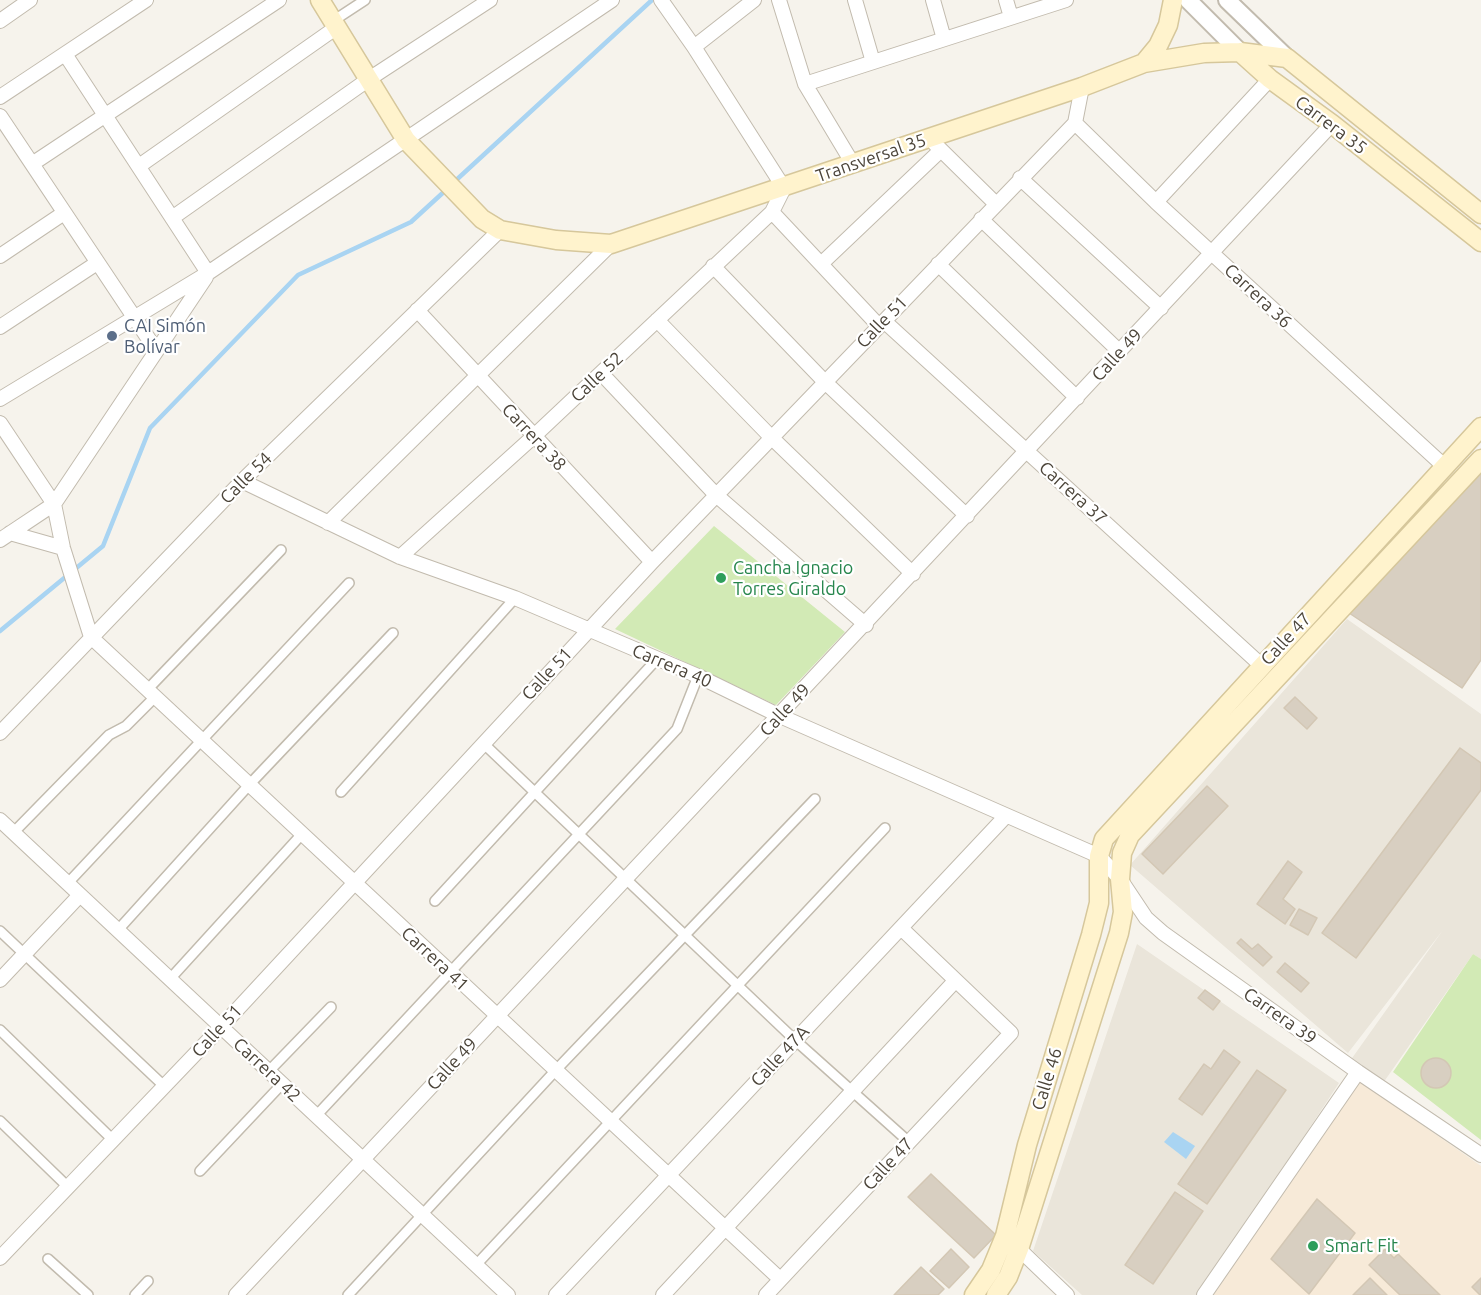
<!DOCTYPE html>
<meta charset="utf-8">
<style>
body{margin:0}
canvas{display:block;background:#f6f3ec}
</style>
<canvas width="1481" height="1295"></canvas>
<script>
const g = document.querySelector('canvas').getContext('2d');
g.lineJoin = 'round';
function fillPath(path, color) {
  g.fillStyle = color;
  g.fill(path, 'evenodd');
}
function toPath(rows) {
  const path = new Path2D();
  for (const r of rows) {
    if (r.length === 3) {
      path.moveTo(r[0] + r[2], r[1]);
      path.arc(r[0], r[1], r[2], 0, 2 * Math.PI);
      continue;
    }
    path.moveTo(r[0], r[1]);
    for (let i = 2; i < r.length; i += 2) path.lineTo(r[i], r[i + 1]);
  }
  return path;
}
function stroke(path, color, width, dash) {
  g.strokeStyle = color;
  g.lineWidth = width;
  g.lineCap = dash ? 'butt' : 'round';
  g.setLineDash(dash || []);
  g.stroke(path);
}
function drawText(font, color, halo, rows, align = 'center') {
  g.font = font + ' Ubuntu,sans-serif';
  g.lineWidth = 4.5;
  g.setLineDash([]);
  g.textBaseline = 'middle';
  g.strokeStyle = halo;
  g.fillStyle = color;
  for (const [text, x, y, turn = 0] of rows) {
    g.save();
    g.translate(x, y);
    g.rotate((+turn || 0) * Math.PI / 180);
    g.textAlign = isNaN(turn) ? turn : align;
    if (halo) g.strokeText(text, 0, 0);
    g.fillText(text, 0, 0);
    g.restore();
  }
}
const residential = toPath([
 [1347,619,1481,714,1481,959,1473,954,1381,1086,1350,1061,1443,930,1348,1053,1130,865],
 [1137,944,1339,1083,1200,1295,1082,1295,1033,1251]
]);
const commercial = toPath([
 [1355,1078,1481,1166,1481,1295,1203,1295]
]);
const green = toPath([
 [714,526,845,632,776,705,615,629],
 [1473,954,1481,959,1481,1140,1393,1072]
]);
const water = toPath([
 [1173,1132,1195,1146,1186,1159,1164,1142]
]);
const stream = toPath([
 [453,183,652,0],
 [0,631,103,546,150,428,298,275,411,222,447,189]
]);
const building = toPath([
 [1481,469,1481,660,1462,688,1346,611,1481,469],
 [1295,697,1317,718,1307,729,1284,708,1295,697],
 [1460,748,1481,763,1481,790,1356,958,1322,933,1460,748],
 [1207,786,1228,806,1163,874,1142,854,1207,786],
 [1288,861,1302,872,1283,899,1295,909,1285,924,1257,904,1288,861],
 [1299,909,1317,918,1308,935,1290,925,1299,909],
 [1241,939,1252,949,1258,944,1272,957,1263,966,1237,943,1241,939],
 [1285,963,1309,983,1301,992,1277,972,1285,963],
 [1205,990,1220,1001,1213,1010,1198,998,1205,990],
 [1224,1050,1240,1062,1202,1115,1179,1099,1204,1064,1211,1069,1224,1050],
 [1436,1073,15],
 [1257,1070,1286,1090,1207,1204,1178,1184,1257,1070],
 [931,1174,996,1235,974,1258,908,1197,931,1174],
 [1175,1192,1203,1211,1153,1284,1125,1265,1175,1192],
 [1317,1199,1355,1233,1309,1294,1271,1259,1317,1199],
 [951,1249,969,1267,949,1288,930,1271,951,1249],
 [1385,1249,1394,1258,1398,1254,1440,1295,1400,1295,1369,1265,1385,1249],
 [921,1267,944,1289,938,1295,894,1295,921,1267],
 [1370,1278,1387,1295,1353,1295,1370,1278],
 [1481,1278,1481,1295,1480,1295,1472,1287,1481,1278]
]);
const pedestrian = toPath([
 [333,21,365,0],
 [147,690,281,550],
 [483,743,795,1040,909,1142],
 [341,792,515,598],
 [14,832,109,735,126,726,155,697],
 [68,883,349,583],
 [435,901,657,659],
 [118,930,249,785,393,633],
 [0,931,164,1086],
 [170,979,302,834],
 [0,1030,113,1140],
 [269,1071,331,1007],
 [316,1116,677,729,698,676],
 [0,1121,68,1187],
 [200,1171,282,1084],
 [48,1259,88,1295],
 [476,1265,885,828],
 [135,1295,148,1281],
 [348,1295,556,1070,815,799]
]);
const minor = toPath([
 [779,0,805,84,853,164],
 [855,0,873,62],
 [933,0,944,39],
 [1006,0,1011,17],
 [0,21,30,0],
 [694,47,754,0],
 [65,54,208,273],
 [805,84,1066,0],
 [0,97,146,0],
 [0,116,156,350],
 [1075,123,1156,202,1444,466],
 [935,144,996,204],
 [32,164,279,0],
 [139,166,337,27],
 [1020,178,1161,308],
 [1156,202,1270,79],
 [772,212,879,326],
 [172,218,369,79,490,0],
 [981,219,1120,352],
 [0,256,64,213],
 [821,264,941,150],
 [938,264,1077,398],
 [713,266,825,382,967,516],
 [417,310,652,562],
 [657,320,772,438,913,574],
 [884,321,1261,665],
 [0,327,97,263],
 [601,373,716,495,866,625],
 [0,399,208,273,612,0],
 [0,423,54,504,63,548,91,637,780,1279],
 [242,481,400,557,515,598,698,676,780,716,1099,856,1120,879,1146,918,1163,933,1358,1072,1481,1155],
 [328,523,611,244],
 [10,533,63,548],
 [0,540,54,504,206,277],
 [400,557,533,437,772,212,784,188,694,47,661,0],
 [0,733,242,481,500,230],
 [0,820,508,1295],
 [0,980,80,895],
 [1019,1249,1067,1295],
 [0,1258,221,1027,652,562,1075,123,1082,87],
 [236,1295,1332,124],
 [556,1295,1005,817],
 [663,1295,955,981],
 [766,1295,1011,1033,901,928],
 [1204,1295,1358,1072]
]);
const tertiary = toPath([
 [1188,0,1240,52],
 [1227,0,1287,58]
]);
const secondary = toPath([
 [320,0,406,140,482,219,500,230,556,240,611,244,1082,87,1144,63,1204,53,1240,52,1287,58,1481,214],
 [1240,52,1270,79,1332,124,1481,242],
 [1144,63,1158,46,1168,25,1173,0],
 [974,1295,991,1270,1005,1236,1027,1145,1091,935,1099,903,1099,856,1104,839,1481,427],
 [996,1295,1008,1277,1019,1249,1119,933,1123,912,1120,879,1122,853,1130,835,1481,459]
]);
const markers = [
 [112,336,6,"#5c6f8a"],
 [721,578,6,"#2e9e5b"],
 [1313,1246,6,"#2e9e5b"]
];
const streetNames = [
 ["Carrera 35",1331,125,37],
 ["Transversal 35",871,158,-19],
 ["Carrera 36",1258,296,43],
 ["Calle 51",882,322,-46],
 ["Calle 49",1117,355,-47],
 ["Calle 52",597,377,-43],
 ["Carrera 38",534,437,47],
 ["Calle 54",246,478,-45],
 ["Carrera 37",1073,493,42],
 ["Calle 47",1286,639,-47],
 ["Carrera 40",672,666,23],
 ["Calle 51",547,674,-47],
 ["Calle 49",785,710,-47],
 ["Carrera 41",435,959,43],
 ["Carrera 39",1280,1016,35],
 ["Calle 51",217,1031,-47],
 ["Calle 47A",780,1056,-47],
 ["Calle 49",452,1064,-47],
 ["Carrera 42",267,1070,43],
 ["Calle 46",1047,1079,-73],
 ["Calle 47",888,1164,-47]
];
const serviceNames = [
 ["CAI Simón",124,326],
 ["Bolívar",124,347]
];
const leisureNames = [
 ["Cancha Ignacio",733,568],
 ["Torres Giraldo",733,589],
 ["Smart Fit",1325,1246]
];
fillPath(residential, '#eae5da');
fillPath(commercial, '#f7ead8');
fillPath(green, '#d2eab5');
fillPath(water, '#a9d4f2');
stroke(stream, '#a9d4f2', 4.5);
fillPath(building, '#d8cfc1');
stroke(building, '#d3c7b4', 1.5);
stroke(pedestrian, '#c2bbae', 12);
stroke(minor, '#c2bbae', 16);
stroke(tertiary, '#c2bbae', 20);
stroke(secondary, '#d6c79b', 21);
stroke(pedestrian, '#fff', 9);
stroke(minor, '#fff', 14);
stroke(tertiary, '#fff', 16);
stroke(secondary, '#fff3cd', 18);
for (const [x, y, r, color] of markers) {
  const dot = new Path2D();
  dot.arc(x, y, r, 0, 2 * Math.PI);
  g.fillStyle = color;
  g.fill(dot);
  stroke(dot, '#fff', 2);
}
drawText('18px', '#4b4439', '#fff', streetNames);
drawText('18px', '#4e5e75', '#fff', serviceNames, 'left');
drawText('18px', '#27864d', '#fff', leisureNames, 'left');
</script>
